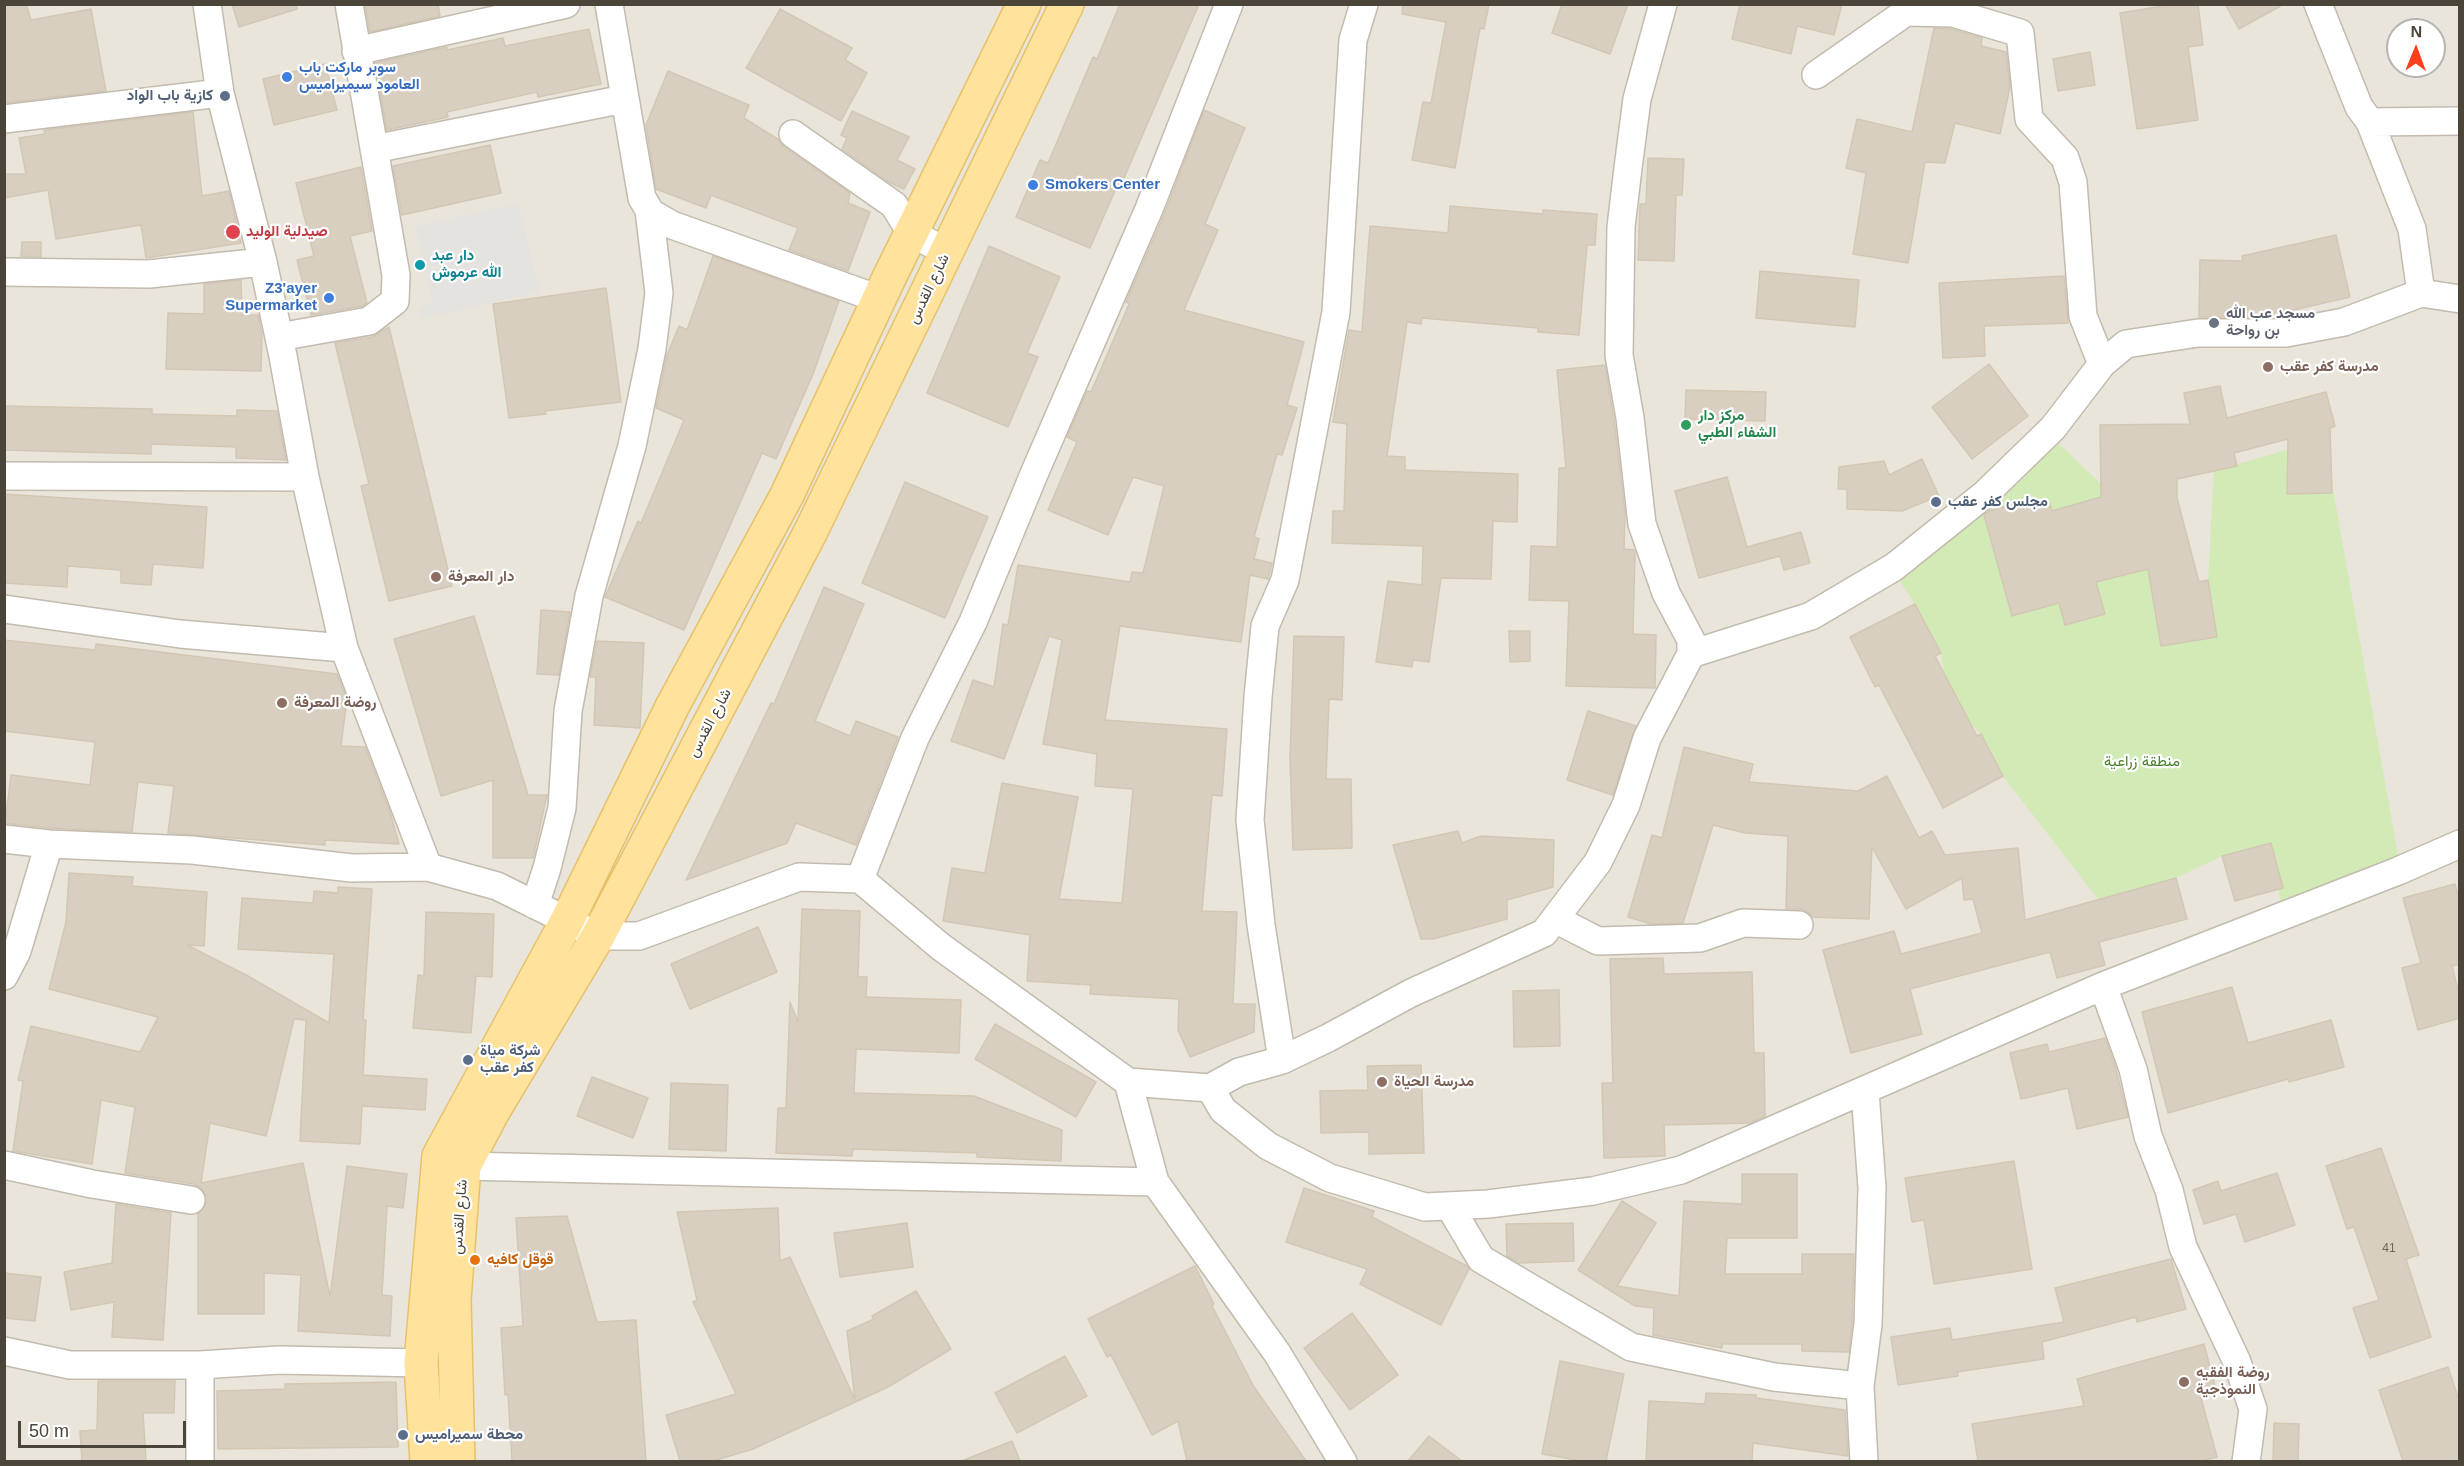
<!DOCTYPE html>
<meta charset="utf-8">
<style>
body{margin:0}
#map{position:relative;width:2464px;height:1466px;overflow:hidden;background:#f6f3ec;font-family:Arial,sans-serif}
canvas{display:block}
.frame{position:absolute;inset:0;border:6px solid #4b4439;pointer-events:none}
.north{position:absolute;left:2386px;top:18px;width:60px;height:60px;box-sizing:border-box;background:#fff;border:2px solid #b7b4b0;border-radius:50%;rotate:1deg;font-size:16px;font-weight:700;line-height:24px;text-align:center;color:#4b4439}
.north::after{content:'';display:block;margin:auto;width:21px;height:27px;background:#fc3f1d;clip-path:polygon(50% 0,100% 100%,50% 72%,0 100%)}
.scale{position:absolute;left:18px;top:1421px;width:168px;height:27px;box-sizing:border-box;border:3px solid #4b4439;border-top:0;padding-left:8px;font-size:18px;line-height:21px;white-space:nowrap;color:#4b4439;-webkit-text-stroke:4px #fff;paint-order:stroke}
</style>
<div id="map">
<canvas width="2464" height="1466"></canvas>
<div class="frame"></div>
<div class="north">N</div>
<div class="scale">50 m</div>
</div>
<script>
const g = document.querySelector('canvas').getContext('2d');
g.lineJoin = 'round';
function fillPath(path, color) {
  g.fillStyle = color;
  g.fill(path, 'evenodd');
}
function toPath(rows) {
  const path = new Path2D();
  for (const r of rows) {
    path.moveTo(r[0], r[1]);
    for (let i = 2; i < r.length; i += 2) path.lineTo(r[i], r[i + 1]);
  }
  return path;
}
function stroke(path, color, width, dash) {
  g.strokeStyle = color;
  g.lineWidth = width;
  g.lineCap = dash ? 'butt' : 'round';
  g.setLineDash(dash || []);
  g.stroke(path);
}
function drawText(font, color, halo, rows, align = 'center') {
  g.font = font + ' Arial,Vazirmatn,sans-serif';
  g.lineWidth = 4.5;
  g.setLineDash([]);
  g.textBaseline = 'middle';
  g.strokeStyle = halo;
  g.fillStyle = color;
  for (const [text, x, y, turn = 0] of rows) {
    g.save();
    g.translate(x, y);
    g.rotate((+turn || 0) * Math.PI / 180);
    g.textAlign = isNaN(turn) ? turn : align;
    if (halo) g.strokeText(text, 0, 0);
    g.fillText(text, 0, 0);
    g.restore();
  }
}
const residential = toPath([
 [5,5,2459,5,2459,1461,5,1461],
 [2398,30,2434,30,2434,66,2398,66]
]);
const green = toPath([
 [2324,439,2398,855,2398,871,2283,916,2270,843,2222,856,2176,878,2098,899,2003,776,1981,734,1968,720,1944,672,1941,653,1915,604,1897,577,2056,441,2101,484,2177,483,2161,645,2208,580,2214,471]
]);
const parking = toPath([
 [519,203,539,292,419,319,419,308,433,303,415,227]
]);
const building = toPath([
 [4,4,26,4,31,20,91,9,106,91,4,103,4,4],
 [232,4,296,4,297,9,239,27,232,4],
 [365,4,438,4,440,16,370,32,365,4],
 [1120,4,1199,4,1124,178,1121,177,1090,248,1016,217,1040,160,1048,163,1093,57,1097,59,1120,4],
 [1403,4,1489,4,1484,29,1480,28,1455,168,1412,160,1423,102,1431,103,1446,22,1402,14,1403,4],
 [1562,4,1628,4,1610,54,1552,33,1562,4],
 [1740,4,1842,4,1834,35,1797,26,1791,54,1732,39,1740,4],
 [2175,4,2198,4,2203,45,2188,47,2198,120,2137,129,2120,13,2175,4],
 [2225,4,2284,4,2239,29,2225,4],
 [780,9,852,48,845,60,867,73,841,121,746,68,780,9],
 [1934,28,1951,29,1982,38,1981,46,2006,52,2010,87,2000,134,1955,123,1945,163,1925,162,1908,263,1853,254,1866,173,1846,168,1857,119,1912,132,1934,28],
 [589,29,601,84,538,97,537,92,447,112,448,117,387,130,375,63,447,47,447,50,503,38,505,46,589,29],
 [2090,52,2095,85,2058,91,2053,59,2090,52],
 [325,64,337,110,274,125,263,79,325,64],
 [668,71,749,105,744,118,779,140,784,147,850,193,848,203,870,212,848,271,789,250,798,228,711,195,706,208,656,189,646,125,668,71],
 [1204,110,1245,128,1205,224,1218,230,1184,310,1304,342,1287,405,1297,408,1282,455,1277,454,1254,537,1259,539,1254,559,1272,563,1268,579,1250,575,1241,642,1120,626,1105,720,1227,729,1222,796,1212,795,1202,911,1237,912,1233,1004,1255,1004,1254,1032,1190,1057,1178,1030,1179,999,1090,994,1091,985,1027,981,1030,935,943,921,952,868,985,873,1002,783,1078,797,1059,899,1122,903,1133,789,1095,786,1097,754,1043,744,1062,640,1049,636,1004,759,951,741,973,680,994,687,1003,624,1008,625,1018,565,1130,582,1132,572,1143,573,1164,486,1133,477,1108,535,1048,510,1077,442,1067,437,1087,391,1091,392,1129,304,1126,302,1164,215,1204,110],
 [852,111,909,137,897,160,915,169,904,189,887,181,842,149,847,138,841,135,852,111],
 [193,112,202,196,229,191,241,243,146,258,141,225,56,239,48,190,4,198,4,174,26,174,19,138,45,134,44,130,193,112],
 [490,145,501,193,402,215,393,166,490,145],
 [1648,158,1684,159,1682,195,1676,195,1674,261,1638,260,1640,204,1646,204,1648,158],
 [361,167,372,231,350,236,367,303,362,306,311,315,297,260,314,256,296,183,361,167],
 [1450,206,1543,214,1543,210,1597,214,1595,245,1587,245,1579,335,1538,332,1538,328,1422,318,1421,324,1407,322,1387,456,1405,457,1405,470,1518,474,1517,522,1493,521,1491,579,1441,578,1429,662,1413,660,1412,667,1376,662,1388,581,1422,585,1423,546,1332,543,1333,511,1344,511,1347,424,1333,422,1349,330,1362,332,1370,226,1448,233,1450,206],
 [2336,235,2350,297,2263,317,2199,317,2200,260,2243,261,2242,256,2336,235],
 [22,242,41,242,41,257,21,256,22,242],
 [989,246,1060,277,1027,353,1038,357,1008,427,927,393,989,246],
 [713,256,839,301,813,374,776,459,762,453,684,630,605,597,638,521,641,523,684,420,656,408,667,355,679,326,687,330,713,256],
 [1760,271,1859,280,1855,327,1756,318,1760,271],
 [2064,276,2068,323,1984,326,1985,356,1943,358,1939,283,2064,276],
 [241,280,242,315,258,315,262,334,261,371,166,369,168,313,204,314,204,284,241,280],
 [606,288,621,402,545,411,546,414,509,418,493,304,606,288],
 [389,327,452,586,389,601,361,486,369,484,335,343,372,337,389,327],
 [1989,364,2028,416,1972,459,1932,407,1989,364],
 [1605,365,1614,420,1625,514,1624,549,1634,550,1635,552,1633,634,1656,635,1655,688,1566,686,1569,601,1529,600,1531,546,1557,547,1559,468,1566,468,1557,370,1605,365],
 [2220,386,2227,418,2326,392,2335,426,2330,428,2332,493,2287,494,2288,439,2234,453,2237,466,2177,479,2177,498,2199,582,2208,580,2217,637,2161,646,2148,569,2096,582,2105,614,2065,625,2059,603,2012,616,1984,515,1989,511,2031,499,2033,506,2049,502,2052,511,2101,497,2100,425,2190,424,2184,393,2220,386],
 [1686,390,1766,392,1765,421,1685,419,1686,390],
 [4,406,152,409,152,414,237,416,237,410,277,411,286,460,236,458,236,447,151,444,151,454,4,450,4,406],
 [1922,459,1939,496,1902,511,1847,509,1847,489,1838,489,1839,467,1884,461,1889,475,1922,459],
 [1727,477,1747,547,1801,532,1810,563,1784,570,1780,556,1699,578,1675,491,1727,477],
 [905,482,988,517,945,618,862,583,905,482],
 [4,494,207,507,203,568,153,564,151,585,121,583,121,570,68,566,67,587,4,583,4,494],
 [824,587,864,604,815,721,850,736,856,721,898,737,856,845,796,823,787,843,686,880,771,703,774,704,824,587],
 [1915,604,1941,653,1935,656,1977,736,1981,734,2003,776,1943,808,1879,685,1875,687,1850,637,1915,604],
 [541,610,570,612,559,675,537,674,541,610],
 [474,616,528,795,547,795,533,858,493,858,493,780,441,796,394,639,474,616],
 [1509,631,1530,631,1530,661,1510,662,1509,631],
 [1294,636,1344,637,1342,700,1329,699,1326,779,1351,779,1352,848,1293,850,1290,758,1294,636],
 [4,640,95,650,96,644,337,674,347,699,341,746,365,747,391,815,399,844,325,840,325,845,168,833,174,786,138,782,132,832,50,828,5,823,11,775,90,785,95,742,4,731,4,640],
 [597,641,644,643,640,728,594,725,596,677,590,677,597,641],
 [1588,711,1636,726,1613,795,1567,780,1588,711],
 [1684,747,1753,764,1749,782,1858,791,1887,776,1919,838,1932,831,1945,855,2018,848,2025,920,2176,878,2187,919,2099,942,2105,965,2057,978,2050,952,1910,989,1922,1034,1851,1053,1823,950,1894,931,1901,954,1982,933,1973,899,1964,900,1962,878,1906,909,1872,847,1869,919,1812,917,1807,911,1800,909,1786,909,1788,836,1745,833,1713,825,1683,923,1651,924,1628,917,1652,835,1662,838,1684,747],
 [1458,831,1462,843,1481,836,1554,840,1553,887,1507,900,1507,919,1433,939,1421,939,1393,845,1458,831],
 [2271,843,2283,888,2235,901,2222,856,2271,843],
 [69,873,133,877,132,886,207,892,204,946,187,945,248,976,329,1023,334,954,238,949,242,898,313,903,314,891,338,893,338,887,372,889,363,1020,366,1020,363,1075,427,1079,425,1110,362,1106,360,1144,300,1141,306,1020,294,1019,266,1136,210,1123,201,1183,303,1163,330,1297,347,1166,407,1174,403,1208,387,1206,382,1295,392,1296,390,1336,298,1331,301,1275,264,1273,264,1314,198,1314,198,1214,206,1203,206,1195,201,1188,194,1184,125,1173,135,1107,101,1100,92,1164,13,1151,23,1081,18,1080,31,1026,140,1052,158,1017,49,989,66,922,69,873],
 [2455,884,2460,904,2460,964,2452,966,2460,998,2460,1018,2418,1030,2402,968,2421,963,2403,898,2455,884],
 [802,909,860,911,858,977,867,977,866,997,961,1000,959,1053,856,1049,854,1093,974,1096,1062,1130,1061,1161,977,1157,977,1153,853,1149,852,1156,776,1153,778,1108,786,1108,790,1002,798,1022,802,909],
 [426,912,494,914,492,977,476,976,471,1033,413,1028,418,975,424,976,426,912],
 [758,927,777,972,690,1009,671,964,758,927],
 [1663,958,1664,974,1752,972,1754,1053,1764,1053,1765,1116,1750,1123,1664,1125,1665,1156,1604,1158,1602,1083,1613,1083,1610,959,1663,958],
 [2232,987,2248,1043,2331,1020,2344,1067,2289,1082,2288,1079,2168,1113,2142,1012,2232,987],
 [1559,990,1560,1046,1514,1047,1513,991,1559,990],
 [995,1024,1096,1082,1076,1117,975,1059,995,1024],
 [2105,1038,2115,1066,2128,1117,2077,1129,2068,1088,2021,1099,2010,1053,2047,1044,2049,1052,2105,1038],
 [1421,1065,1424,1153,1369,1154,1369,1132,1321,1133,1320,1091,1368,1090,1367,1066,1421,1065],
 [592,1077,648,1098,633,1138,577,1116,592,1077],
 [671,1083,728,1085,726,1151,669,1149,671,1083],
 [2381,1148,2419,1255,2406,1259,2431,1337,2370,1358,2353,1308,2379,1300,2354,1227,2347,1229,2326,1166,2381,1148],
 [2014,1161,2032,1269,1934,1284,1924,1220,1912,1222,1905,1178,2014,1161],
 [2277,1173,2295,1225,2245,1242,2236,1214,2204,1224,2193,1190,2218,1181,2221,1191,2277,1173],
 [1742,1174,1797,1174,1797,1238,1727,1238,1725,1274,1802,1274,1802,1254,1854,1254,1852,1323,1849,1352,1802,1351,1802,1344,1722,1344,1722,1348,1653,1335,1654,1308,1635,1306,1578,1270,1622,1201,1656,1223,1617,1286,1679,1296,1684,1201,1742,1204,1742,1174],
 [1304,1188,1374,1211,1372,1217,1467,1266,1469,1269,1441,1325,1360,1284,1367,1269,1286,1242,1304,1188],
 [116,1204,171,1213,163,1340,112,1337,114,1302,71,1310,64,1272,112,1263,116,1204],
 [778,1208,780,1261,790,1257,855,1400,847,1331,874,1319,872,1316,916,1291,951,1349,888,1387,753,1449,713,1461,680,1461,666,1415,736,1394,693,1302,697,1300,677,1212,778,1208],
 [567,1216,597,1322,636,1320,646,1461,512,1461,508,1394,505,1395,501,1328,523,1326,516,1218,567,1216],
 [907,1223,913,1267,840,1277,834,1233,907,1223],
 [1573,1223,1574,1261,1519,1263,1507,1256,1506,1224,1573,1223],
 [2171,1259,2186,1309,2137,1322,2136,1317,2042,1342,2044,1359,1957,1372,1958,1376,1898,1385,1891,1337,1950,1328,1952,1340,2064,1322,2055,1288,2171,1259],
 [1195,1266,1214,1304,1212,1306,1254,1387,1306,1461,1187,1461,1178,1421,1152,1435,1111,1355,1107,1357,1088,1319,1195,1266],
 [4,1273,41,1277,35,1321,4,1318,4,1273],
 [1352,1313,1398,1375,1350,1410,1304,1348,1352,1313],
 [2204,1344,2216,1390,2200,1394,2217,1457,2201,1461,1978,1461,1972,1424,2084,1406,2077,1379,2204,1344],
 [1065,1356,1087,1396,1017,1433,995,1393,1065,1356],
 [1560,1361,1624,1374,1606,1461,1582,1461,1542,1454,1560,1361],
 [2448,1367,2460,1403,2460,1461,2403,1461,2379,1390,2448,1367],
 [98,1381,175,1381,174,1413,143,1413,146,1461,82,1461,80,1431,97,1430,98,1381],
 [396,1382,398,1447,218,1449,217,1391,285,1389,285,1384,396,1382],
 [1706,1393,1756,1395,1756,1398,1845,1410,1848,1456,1753,1443,1752,1461,1646,1461,1649,1401,1705,1404,1706,1393],
 [2274,1423,2299,1424,2298,1461,2273,1461,2274,1423],
 [1429,1436,1462,1461,1408,1461,1429,1436],
 [1012,1441,1020,1461,964,1461,964,1460,1012,1441]
]);
const minor = toPath([
 [207,4,220,93,263,262,283,356,305,477,344,648,428,867],
 [609,4,642,198,651,213,672,225,879,299],
 [1663,4,1637,99,1628,168,1621,227,1619,355,1630,418,1642,524,1666,593,1691,640,1691,654],
 [2318,4,2359,107,2370,122,2412,229,2421,293],
 [356,51,566,4],
 [1816,75,1906,12,1953,13,2020,33,2029,119,2065,158,2073,182,2083,316,2102,364],
 [4,119,220,93],
 [2370,122,2460,121],
 [793,134,894,205,911,233,947,252],
 [374,149,624,99],
 [4,272,149,274,263,262],
 [279,337,369,321,395,301,396,275,349,4],
 [4,476,305,477],
 [4,609,180,634,344,648],
 [4,839,49,844,192,850,352,868,428,867,497,886,598,936,639,936,799,877,860,879,941,947,1128,1082,1155,1182,1277,1353,1343,1462],
 [860,879,915,738,973,622,1034,474,1149,209,1229,4],
 [535,905,547,868,562,808,568,711,589,596,632,446,652,349,659,293,649,210],
 [1555,919,1598,941,1700,938,1743,923,1799,925],
 [4,976,17,951,49,844],
 [2103,986,2133,1069,2148,1136,2169,1190,2183,1247,2237,1362,2253,1409,2246,1462],
 [1282,1060,1328,1038,1411,993,1544,933,1598,862,1626,805,1647,738,1691,654,1811,616,1894,567,1985,494,2053,428,2102,364,2126,344,2198,333,2286,333,2344,322,2421,293,2460,299],
 [1128,1082,1210,1088,1239,1072,1282,1060,1261,925,1250,820,1258,697,1265,626,1285,580,1336,312,1353,40,1364,4],
 [1210,1088,1223,1110,1268,1146,1330,1178,1425,1207,1488,1204,1593,1191,1681,1170,2103,986,2398,871,2460,844],
 [4,1165,92,1184,191,1200],
 [464,1166,1155,1182],
 [1450,1207,1481,1259,1631,1347,1774,1377,1860,1386],
 [4,1351,70,1365,200,1365],
 [200,1462,200,1365,279,1360,421,1363],
 [1864,1462,1860,1386,1868,1324,1872,1188,1865,1091]
]);
const major = toPath([
 [427,1462,421,1363,439,1156,567,921,673,705,787,495,888,280,1024,4],
 [458,1462,454,1300,464,1166,492,1113,598,936,811,531,1067,4]
]);
const markers = [
 [287,77,6,"#3f7fe0"],
 [225,96,6,"#5c6f8a"],
 [1033,185,6,"#3f7fe0"],
 [233,232,8,"#e0444e"],
 [420,265,6,"#0f9aa8"],
 [329,298,6,"#3f7fe0"],
 [2214,323,6,"#6b7280"],
 [2268,367,6,"#8d6e63"],
 [1686,425,6,"#2e9e5b"],
 [1936,502,6,"#5c6f8a"],
 [436,577,6,"#8d6e63"],
 [282,703,6,"#8d6e63"],
 [468,1060,6,"#5c6f8a"],
 [1382,1082,6,"#8d6e63"],
 [475,1260,6,"#e8710a"],
 [2184,1382,6,"#8d6e63"],
 [403,1435,6,"#5c6f8a"]
];
const numberNames = [
 ["41",2389,1249]
];
const shopNames = [
 ["سوبر ماركت باب",299,68],
 ["العامود سيميراميس",299,85],
 ["Smokers Center",1045,185],
 ["Z3'ayer",317,289,"right"],
 ["Supermarket",317,306,"right"]
];
const serviceNames = [
 ["كازية باب الواد",213,96,"right"],
 ["مجلس كفر عقب",1948,502],
 ["شركة مياة",480,1051],
 ["كفر عقب",480,1068],
 ["محطة سميراميس",415,1435]
];
const healthNames = [
 ["صيدلية الوليد",246,232]
];
const cultureNames = [
 ["دار عبد",432,256],
 ["الله عرموش",432,273]
];
const streetNames = [
 ["شارع القدس",929,289,-64],
 ["شارع القدس",710,723,-62],
 ["شارع القدس",460,1217,-86]
];
const worshipNames = [
 ["مسجد عب الله",2226,314],
 ["بن رواحة",2226,331]
];
const educationNames = [
 ["مدرسة كفر عقب",2280,367],
 ["دار المعرفة",448,577],
 ["روضة المعرفة",294,703],
 ["مدرسة الحياة",1394,1082],
 ["روضة الفقيه",2196,1373],
 ["النموذجية",2196,1390]
];
const leisureNames = [
 ["مركز دار",1698,416],
 ["الشفاء الطبي",1698,433]
];
const parkNames = [
 ["منطقة زراعية",2142,762]
];
const foodNames = [
 ["قوقل كافيه",487,1260]
];
fillPath(residential, '#eae5da');
fillPath(green, '#d2eab5');
fillPath(parking, '#e5e3e0');
fillPath(building, '#d8cfc1');
stroke(building, '#d3c7b4', 1.5);
stroke(minor, '#c2bbae', 30);
stroke(major, '#e6c16a', 36);
stroke(minor, '#fff', 27);
stroke(major, '#ffe39c', 33);
for (const [x, y, r, color] of markers) {
  const dot = new Path2D();
  dot.arc(x, y, r, 0, 2 * Math.PI);
  g.fillStyle = color;
  g.fill(dot);
  stroke(dot, '#fff', 2);
}
drawText('12px', '#6e675b', null, numberNames);
drawText('bold 15px', '#366cbe', '#fff', shopNames, 'left');
drawText('bold 15px', '#4e5e75', '#fff', serviceNames, 'left');
drawText('bold 15px', '#be3a42', '#fff', healthNames, 'left');
drawText('bold 15px', '#0d838f', '#fff', cultureNames, 'left');
drawText('15px', '#4b4439', '#fff', streetNames);
drawText('bold 15px', '#5b616d', '#fff', worshipNames, 'left');
drawText('bold 15px', '#785e54', '#fff', educationNames, 'left');
drawText('bold 15px', '#27864d', '#fff', leisureNames, 'left');
drawText('15px', '#4a7f2a', '#fff', parkNames);
drawText('bold 15px', '#c56008', '#fff', foodNames, 'left');
</script>
